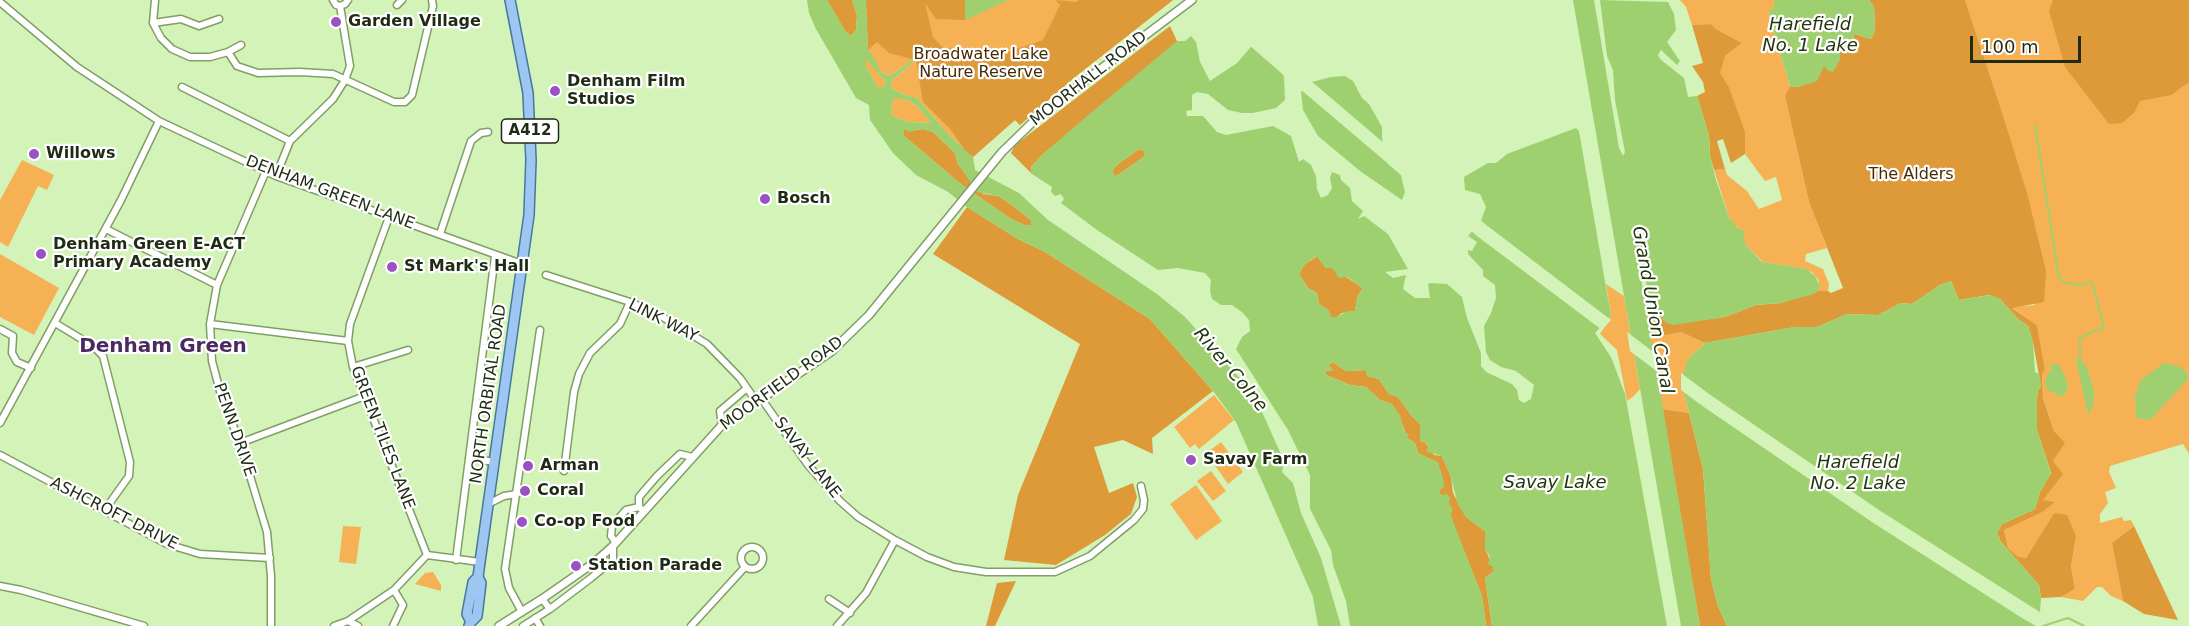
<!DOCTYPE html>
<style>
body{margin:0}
#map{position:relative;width:2189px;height:626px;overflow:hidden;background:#d3f3b8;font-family:"DejaVu Sans",sans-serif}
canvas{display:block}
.scale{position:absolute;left:1970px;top:36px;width:111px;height:27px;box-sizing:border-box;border:3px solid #1f2b14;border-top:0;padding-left:8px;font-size:18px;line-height:21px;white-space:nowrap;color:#1f2b14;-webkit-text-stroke:4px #fff;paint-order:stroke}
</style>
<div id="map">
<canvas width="2189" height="626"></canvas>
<div class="scale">100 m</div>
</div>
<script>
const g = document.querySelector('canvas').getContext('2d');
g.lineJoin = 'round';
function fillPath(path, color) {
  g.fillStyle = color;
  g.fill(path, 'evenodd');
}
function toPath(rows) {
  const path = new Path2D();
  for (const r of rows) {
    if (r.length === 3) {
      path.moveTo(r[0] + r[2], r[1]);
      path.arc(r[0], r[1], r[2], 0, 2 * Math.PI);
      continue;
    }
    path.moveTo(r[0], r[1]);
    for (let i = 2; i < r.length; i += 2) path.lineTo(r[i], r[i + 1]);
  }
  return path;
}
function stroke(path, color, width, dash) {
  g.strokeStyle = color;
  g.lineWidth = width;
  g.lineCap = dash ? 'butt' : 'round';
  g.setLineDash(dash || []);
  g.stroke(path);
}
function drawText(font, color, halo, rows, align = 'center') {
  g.font = font + ' "DejaVu Sans",sans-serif';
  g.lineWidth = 4.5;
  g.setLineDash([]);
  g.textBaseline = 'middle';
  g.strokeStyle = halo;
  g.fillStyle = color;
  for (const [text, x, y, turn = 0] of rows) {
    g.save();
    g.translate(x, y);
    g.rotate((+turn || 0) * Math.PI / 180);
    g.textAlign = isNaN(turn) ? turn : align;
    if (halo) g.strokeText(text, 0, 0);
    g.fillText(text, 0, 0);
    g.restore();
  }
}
const green = toPath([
 [866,0,1173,0,1075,77,1020,125,1015,120,973,157,949,135,917,98,905,95,891,88,892,80,916,60,911,61,890,76,881,72,868,50],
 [1680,0,1775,0,1773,10,1768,12,1790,86,1785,96,1809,202,1827,248,1806,254,1805,261,1823,269,1829,284,1828,291,1818,291,1819,281,1812,272,1805,269,1763,262,1745,244,1738,227,1734,226,1730,220,1714,170,1725,169,1727,175,1747,191,1759,209,1782,200,1776,177,1765,181,1745,154,1745,131,1729,87,1719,73,1725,56,1742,43,1716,29,1711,24,1692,25,1686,7],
 [1965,0,2189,0,2189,454,2183,444,2110,466,2109,472,2116,488,2105,492,2108,503,2100,514,2100,523,2122,517,2124,521,2131,520,2134,526,2112,543,2123,601,2111,596,2102,587,2097,587,2083,601,2061,597,2075,589,2071,568,2076,536,2054,513,2026,558,2017,556,2008,548,2004,530,2041,513,2054,502,2042,501,2062,474,2053,461,2064,443,2054,431,2043,397,2042,375,2045,369,2037,325,2011,307,2035,305,1999,103],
 [866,58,885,81,886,84,882,87,878,89,866,66],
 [893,97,908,100,918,107,932,123,909,122,897,118,891,114],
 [22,160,54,175,47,190,38,186,8,247,0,242,0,200],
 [0,254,59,288,34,335,0,317],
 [1606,284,1624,296,1640,389,1634,396,1627,401,1617,350,1600,334,1611,316],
 [1681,332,1705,343,1688,359,1685,397,1689,413,1662,409,1651,338],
 [1214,395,1234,420,1199,449,1195,444,1190,448,1174,427],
 [1221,442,1243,472,1228,484,1206,453],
 [1211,471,1226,491,1213,501,1197,481],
 [1196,485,1222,521,1196,540,1170,504],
 [343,526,361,527,356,564,339,562],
 [433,572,441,585,441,591,415,584,425,573]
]);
const forest = toPath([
 [827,0,852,0,857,15,856,30,851,36,845,31],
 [866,0,965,0,965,20,936,19,925,3,933,37,944,49,956,48,971,54,988,55,1007,52,1043,40,1060,5,1055,0,1076,2,1079,0,1173,0,1075,77,1020,125,1015,120,973,157,966,152,951,130,923,102,916,60,889,53,877,42,868,50],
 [1869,0,1965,0,1999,103,2027,193,2046,271,2044,302,2012,308,2037,325,2045,369,2042,375,2043,398,2054,431,2065,443,2053,461,2063,474,2043,500,2055,502,2041,513,2004,530,2008,548,2017,556,2026,558,2054,513,2067,515,2076,536,2071,567,2075,589,2061,597,2041,598,2039,585,2001,542,1997,533,2002,524,2035,509,2040,492,2051,473,2037,430,2037,398,2038,390,2041,387,2033,342,2028,326,2018,319,2000,299,1989,295,1959,300,1951,281,1940,285,1912,304,1901,303,1878,315,1847,314,1817,327,1795,327,1705,343,1681,332,1651,338,1645,308,1651,306,1667,323,1695,321,1725,317,1756,305,1781,303,1818,291,1828,291,1831,293,1843,288,1809,202,1785,96,1790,86,1798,87,1824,66,1855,34,1871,39,1875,31,1874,7],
 [2053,0,2189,0,2189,82,2171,95,2140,101,2134,113,2122,123,2109,124,2065,67,2049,11],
 [1711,24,1716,29,1742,43,1725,56,1720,73,1729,87,1745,131,1745,154,1731,163,1723,139,1717,141,1725,169,1714,170,1710,156,1709,136,1697,96,1705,92,1703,82,1692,66,1703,63,1692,25],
 [1170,26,1177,41,1175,44,1042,155,1031,167,1032,174,1011,153,1015,145],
 [906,129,909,131,923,129,933,132,955,153,958,164,983,194,998,196,1005,200,1031,220,1031,226,1025,225,1011,219,962,185,904,136,903,130],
 [1139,149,1144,151,1145,156,1118,175,1114,175,1112,170,1118,164],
 [967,207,1018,239,1045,252,1150,319,1213,391,1152,438,1153,454,1123,440,1094,447,1109,493,1133,483,1137,497,1131,514,1105,535,1056,565,1004,560,1018,495,1080,344,933,254],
 [1317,256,1326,268,1332,268,1363,288,1358,295,1355,311,1342,313,1337,317,1331,317,1328,310,1319,304,1317,293,1308,288,1299,274,1304,265],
 [1333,362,1346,371,1366,370,1367,376,1379,379,1389,394,1398,397,1411,415,1420,424,1420,441,1425,442,1434,455,1442,456,1451,477,1453,493,1466,517,1485,531,1485,549,1493,566,1493,572,1485,578,1492,626,1486,626,1482,596,1450,516,1452,509,1441,496,1424,456,1418,453,1415,443,1407,438,1403,426,1392,404,1380,400,1366,387,1350,385,1326,375,1325,371,1333,370,1328,365],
 [1662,409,1689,413,1703,469,1711,579,1718,606,1727,626,1700,626],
 [2134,526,2178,620,2144,614,2123,601,2112,543],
 [1016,581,995,626,986,626,997,583]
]);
const water = toPath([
 [807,0,827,0,845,31,851,36,856,30,857,15,852,0,866,0,868,50,872,54,881,72,890,76,911,61,916,60,892,80,891,88,905,95,917,98,949,135,973,157,975,170,1019,193,1048,220,1157,294,1185,317,1254,394,1284,461,1282,472,1293,483,1301,513,1321,558,1341,626,1318,626,1313,597,1236,422,1213,391,1150,319,1045,252,1018,239,967,207,948,192,916,175,893,153,870,120,869,105,856,98,816,29,809,13],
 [866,59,885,81,886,84,882,87,878,88,866,66],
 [893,98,908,100,918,107,931,123,909,122,897,118,891,114],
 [906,129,908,132,922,129,933,132,955,153,958,164,977,192,998,196,1005,200,1031,220,1031,226,1025,225,1011,219,962,185,904,136,903,130],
 [965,0,1008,0,965,20],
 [1573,0,1594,0,1619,148,1623,156,1625,152,1615,100,1613,70,1607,56,1600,0,1668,2,1674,14,1676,30,1667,42,1680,61,1677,65,1661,50,1658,55,1660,59,1684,78,1688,97,1697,96,1709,136,1710,156,1716,180,1730,220,1734,221,1735,226,1744,231,1745,244,1762,262,1807,269,1815,276,1820,286,1818,291,1814,294,1781,303,1756,305,1725,317,1673,325,1667,323,1651,306,1640,253,1636,249,1700,626,1681,626],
 [1775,0,1869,0,1874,6,1875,32,1871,39,1855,34,1851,46,1840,50,1840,60,1833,72,1828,71,1824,66,1817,81,1798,87,1790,86,1768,12,1773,9],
 [1191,36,1196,42,1200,62,1210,81,1237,63,1256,41,1276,60,1284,77,1285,100,1276,108,1253,113,1242,113,1228,110,1208,94,1197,92,1192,95,1192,110,1186,111,1187,116,1203,116,1217,132,1226,135,1273,126,1291,136,1299,162,1303,159,1311,165,1316,176,1317,189,1321,198,1328,195,1332,188,1330,178,1332,172,1340,175,1341,180,1350,188,1352,201,1363,211,1358,219,1364,216,1388,234,1408,269,1385,272,1393,278,1406,275,1403,289,1415,298,1430,298,1428,284,1431,283,1447,284,1462,297,1467,318,1481,353,1481,366,1486,372,1512,384,1517,390,1519,400,1524,403,1531,399,1534,385,1516,371,1501,367,1490,360,1486,352,1484,326,1491,313,1496,298,1495,285,1483,276,1483,270,1468,254,1468,250,1472,251,1477,242,1468,236,1481,221,1486,207,1480,194,1465,190,1464,177,1488,163,1496,163,1507,154,1576,128,1579,131,1611,316,1595,333,1611,357,1625,394,1667,626,1492,626,1485,578,1493,572,1493,567,1488,564,1490,557,1485,549,1485,531,1466,517,1458,505,1451,477,1442,456,1427,452,1428,445,1425,442,1420,441,1420,424,1411,415,1398,397,1389,394,1379,379,1367,376,1365,370,1346,371,1333,362,1328,365,1334,370,1325,371,1326,375,1350,385,1366,387,1380,400,1392,404,1400,415,1404,431,1409,435,1407,438,1415,443,1418,453,1438,462,1444,482,1443,488,1438,491,1441,495,1447,494,1450,497,1449,503,1452,509,1451,516,1482,596,1486,626,1350,626,1346,601,1333,565,1331,550,1310,509,1310,475,1288,430,1236,349,1242,337,1250,331,1249,320,1242,312,1232,305,1221,305,1212,299,1210,291,1211,280,1205,273,1178,268,1158,270,1097,230,1061,203,1064,199,1061,194,1055,196,1051,192,1052,187,1032,174,1031,167,1042,155,1080,122,1177,41,1185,41],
 [1139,149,1144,151,1145,156,1118,175,1114,175,1113,171,1118,164],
 [1316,256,1326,268,1332,268,1339,278,1347,277,1363,288,1358,295,1355,311,1348,311,1337,317,1331,317,1328,310,1319,304,1317,293,1308,288,1299,274,1304,265],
 [1345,76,1353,81,1362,98,1369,104,1382,127,1382,139,1388,164,1401,175,1405,192,1402,200,1360,171,1318,136,1303,110,1301,92,1308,83,1331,77],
 [1951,281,1959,300,1990,295,2000,299,2018,319,2028,326,2033,342,2035,372,2040,375,2041,387,2038,390,2037,398,2037,430,2051,474,2040,492,2035,509,2002,524,1997,533,2001,542,2039,585,2041,598,2039,626,1727,626,1718,606,1711,579,1703,469,1685,397,1683,376,1688,359,1705,343,1795,327,1817,327,1847,314,1878,315,1901,303,1912,304,1940,285],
 [2076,359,2080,359,2087,367,2094,391,2093,406,2088,415],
 [2164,363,2181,367,2186,372,2188,379,2150,420,2136,418,2135,395,2141,380],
 [2056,364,2060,366,2068,385,2065,395,2060,396,2048,390,2045,385,2048,373,2052,370,2050,365]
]);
const pier = toPath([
 [1256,38,1264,40,1269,45,1279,59,1287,78,1249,45],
 [1310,80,1392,150,1391,163,1403,173,1405,178,1300,89],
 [1479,219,1485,224,1611,320,1602,330,1477,236,1469,229],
 [1627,332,1656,354,1659,373,1630,351],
 [1681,373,1709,394,1882,512,2043,614,2042,626,2036,626,2022,618,1872,522,1701,405,1681,390]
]);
const stream = toPath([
 [2035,125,2059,278,2064,282,2078,285,2092,282,2104,327,2080,338,2080,359],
 [2043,626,2068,618,2084,626]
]);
const minor = toPath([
 [155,0,153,23,161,38,172,49,190,57,210,57,228,52,241,45],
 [0,2,77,67,159,121,276,176,522,264],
 [397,5,402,0],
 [340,6,345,4,348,0],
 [153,23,181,19,199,26,219,19],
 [228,52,237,66,258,73,300,72,333,74,394,102,405,102,412,95,433,6,432,0],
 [182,87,290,141],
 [266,171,217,285,210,324,212,361,221,395,240,443,267,532,271,576,271,626],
 [276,176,290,141,333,99,345,80,350,66,340,6,336,5,333,0],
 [389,217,350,324,348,341,353,367,427,555],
 [106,229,217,285],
 [440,234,471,141,481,133,488,132],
 [546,275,630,302,661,316,707,344,740,378,756,401],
 [55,323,93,346,103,356,130,462,129,476,104,511],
 [210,324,348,341],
 [0,329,13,336,12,353,17,362,31,368],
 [353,367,408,350],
 [761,398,808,465,840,501,858,517,895,540,927,557,954,567,986,572,1055,572,1090,556,1134,520,1143,509,1144,500,1141,486],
 [0,423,121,200,159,121],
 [722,425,720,411,747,388],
 [240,443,365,396],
 [0,455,167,544,200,554,270,558],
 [469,458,494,462],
 [564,471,574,392,579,374,590,353,620,324,630,302],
 [488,504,504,496,517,494],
 [644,511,639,507,639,497,657,476,680,454,692,457],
 [616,543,611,536,612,526,626,510,639,507],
 [752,558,11],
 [427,555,480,562],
 [456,560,495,256],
 [0,586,21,590,144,626],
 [542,599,550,609,591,578,613,560,613,546],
 [829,599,850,613],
 [522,612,509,588,505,569,540,330],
 [535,618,540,626],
 [348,621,358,626],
 [334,626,348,621,394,590,427,555],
 [393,626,403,605,394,590],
 [523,626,550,609],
 [691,626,745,567],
 [837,626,866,593,895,540]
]);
const tertiary = toPath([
 [499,626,542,599,595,562,613,546,722,425,832,351,869,315,1002,152,1041,114,1192,0]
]);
const primary = toPath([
 [471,622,467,614,473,582,478,577,480,562,529,215,531,160,528,93,510,0],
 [469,626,471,622,477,616,478,608,481,583,478,577]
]);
const markers = [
 [336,22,6,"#9951c4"],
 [555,91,6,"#9951c4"],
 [34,154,6,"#9951c4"],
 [765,199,6,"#9951c4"],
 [41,254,6,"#9951c4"],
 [392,267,6,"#9951c4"],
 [1191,460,6,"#9951c4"],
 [528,466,6,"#9951c4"],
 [525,491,6,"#9951c4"],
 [522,522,6,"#9951c4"],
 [576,566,6,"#9951c4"]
];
const shields = [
 [530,131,57]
];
const shieldNames = [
 ["A412",530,131]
];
const poiNames = [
 ["Garden Village",348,22],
 ["Denham Film",567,82],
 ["Studios",567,100],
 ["Willows",46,154],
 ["Bosch",777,199],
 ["Denham Green E-ACT",53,245],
 ["Primary Academy",53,263],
 ["St Mark's Hall",404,267],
 ["Savay Farm",1203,460],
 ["Arman",540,466],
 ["Coral",537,491],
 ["Co-op Food",534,522],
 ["Station Parade",588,566]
];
const parkNames = [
 ["Broadwater Lake",981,55],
 ["Nature Reserve",981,73],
 ["The Alders",1911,175]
];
const streetNames = [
 ["MOORHALL ROAD",1089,79,-38],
 ["DENHAM GREEN LANE",330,193,21],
 ["LINK WAY",663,321,27],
 ["MOORFIELD ROAD",782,384,-36],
 ["NORTH ORBITAL ROAD",489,394,-82],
 ["PENN DRIVE",234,430,71],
 ["GREEN TILES LANE",382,438,69],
 ["SAVAY LANE",807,458,52],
 ["ASHCROFT DRIVE",114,514,27]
];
const waterNames = [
 ["Harefield",1810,25],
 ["No. 1 Lake",1810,46],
 ["Grand Union Canal",1652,310,80],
 ["River Colne",1230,370,50],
 ["Harefield",1858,463],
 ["No. 2 Lake",1858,484],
 ["Savay Lake",1555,483]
];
const quarterNames = [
 ["Denham Green",163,347]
];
fillPath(green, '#f7b155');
fillPath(forest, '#de9939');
fillPath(water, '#9fd070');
fillPath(pier, '#d3f3b8');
stroke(stream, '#9fd070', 2);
stroke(minor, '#819e67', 9);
stroke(tertiary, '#819e67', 10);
stroke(primary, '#46789e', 12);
stroke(minor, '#fff', 6);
stroke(tertiary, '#fff', 7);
stroke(primary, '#9dc7f2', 9);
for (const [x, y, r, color] of markers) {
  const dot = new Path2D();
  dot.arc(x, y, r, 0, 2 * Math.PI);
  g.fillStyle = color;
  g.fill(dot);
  stroke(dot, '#fff', 2);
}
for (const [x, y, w] of shields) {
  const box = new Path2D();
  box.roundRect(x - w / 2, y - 12, w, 24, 4.5);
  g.fillStyle = '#fff';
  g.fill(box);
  stroke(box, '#1f2b14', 1.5);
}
drawText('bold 15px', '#1f2b14', null, shieldNames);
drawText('bold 16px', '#1f2b14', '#fff', poiNames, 'left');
drawText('16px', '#472b02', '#fff', parkNames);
drawText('16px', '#1f2b14', '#fff', streetNames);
drawText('italic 18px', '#24360f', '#fff', waterNames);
drawText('bold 20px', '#4c2961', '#fff', quarterNames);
</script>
